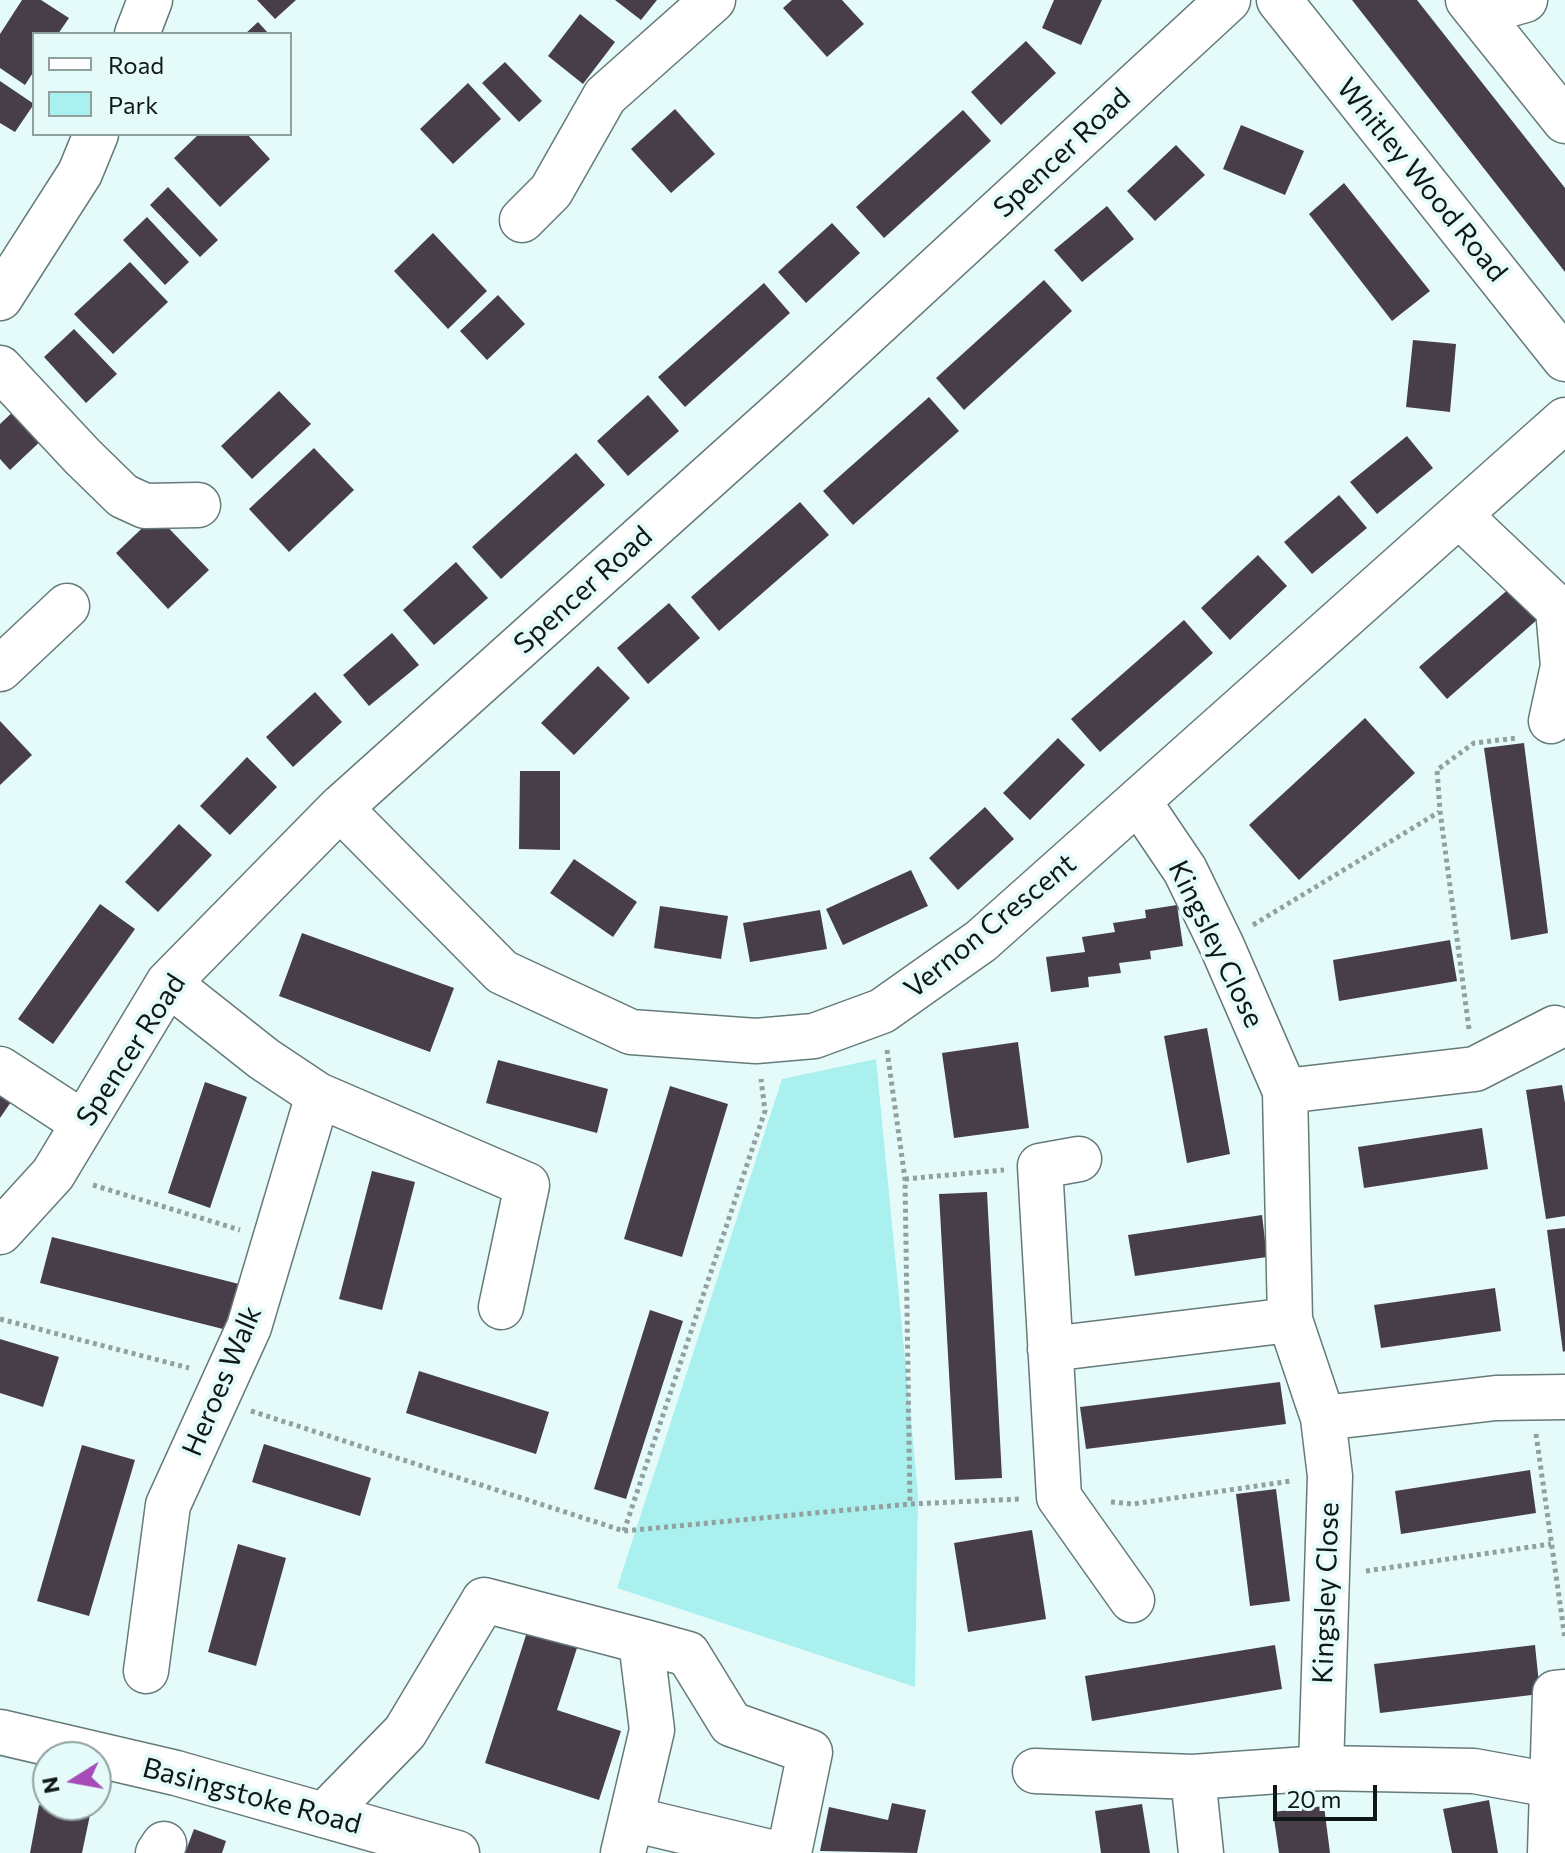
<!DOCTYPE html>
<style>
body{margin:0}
#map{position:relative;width:1565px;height:1853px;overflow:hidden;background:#e5fbfa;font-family:Commissioner,sans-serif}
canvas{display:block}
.legend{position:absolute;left:32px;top:32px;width:260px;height:104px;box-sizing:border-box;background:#e5fbfa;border:2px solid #8fa09f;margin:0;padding:10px 14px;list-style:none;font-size:24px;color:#0f1717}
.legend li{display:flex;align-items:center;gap:16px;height:40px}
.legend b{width:40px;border:2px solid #8fa09f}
.north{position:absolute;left:32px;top:1741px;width:80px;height:80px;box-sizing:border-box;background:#e5fbfa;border:2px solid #8fa09f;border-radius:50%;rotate:259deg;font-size:22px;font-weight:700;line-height:32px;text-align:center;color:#0f1717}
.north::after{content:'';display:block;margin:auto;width:28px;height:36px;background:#a64bb7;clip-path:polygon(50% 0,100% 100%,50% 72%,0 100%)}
.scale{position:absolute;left:1273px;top:1785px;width:104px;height:36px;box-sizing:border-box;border:4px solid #0f1717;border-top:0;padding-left:10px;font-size:24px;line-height:28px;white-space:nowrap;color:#0f1717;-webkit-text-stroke:6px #e5fbfa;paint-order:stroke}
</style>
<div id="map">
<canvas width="1565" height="1853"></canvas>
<ul class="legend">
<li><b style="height:10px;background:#fff"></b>Road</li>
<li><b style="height:22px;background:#aaf0ee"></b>Park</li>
</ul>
<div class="north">N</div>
<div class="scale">20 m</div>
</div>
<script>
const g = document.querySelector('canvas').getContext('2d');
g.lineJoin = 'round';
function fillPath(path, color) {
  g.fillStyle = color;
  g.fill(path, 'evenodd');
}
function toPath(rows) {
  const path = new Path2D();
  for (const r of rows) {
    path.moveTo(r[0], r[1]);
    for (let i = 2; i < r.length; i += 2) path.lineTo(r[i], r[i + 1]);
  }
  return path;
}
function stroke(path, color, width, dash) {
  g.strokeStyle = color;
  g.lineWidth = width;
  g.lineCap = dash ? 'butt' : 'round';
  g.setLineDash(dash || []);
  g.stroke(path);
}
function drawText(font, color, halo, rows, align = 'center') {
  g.font = font + ' Commissioner,sans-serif';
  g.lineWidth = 8;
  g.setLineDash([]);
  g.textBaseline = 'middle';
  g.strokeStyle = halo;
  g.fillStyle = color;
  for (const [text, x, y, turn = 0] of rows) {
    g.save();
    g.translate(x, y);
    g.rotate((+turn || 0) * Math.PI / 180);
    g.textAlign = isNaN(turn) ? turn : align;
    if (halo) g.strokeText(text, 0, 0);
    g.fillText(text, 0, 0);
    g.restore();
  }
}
const green = toPath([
 [876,1059,918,1493,915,1687,617,1588,782,1079]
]);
const building = toPath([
 [22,0,41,0,69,18,58,34,34,34,34,71,25,85,0,68,0,34],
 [257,0,296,0,275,19],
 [615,0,657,0,641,20],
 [792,0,842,0,864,24,827,57,783,8],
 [1054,0,1102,0,1081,45,1042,28],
 [1352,0,1417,0,1565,188,1565,272],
 [580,14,615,42,583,84,548,56],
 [258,22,269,34,245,34],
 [1026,41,1056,73,1001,125,971,92],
 [505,62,542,101,519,122,482,83],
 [0,81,34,104,15,132,0,123],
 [468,83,501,119,453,164,420,129],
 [675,109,715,154,671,193,631,149],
 [963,110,991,141,884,238,856,207],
 [1241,125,1304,151,1285,195,1223,169],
 [199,134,247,134,270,159,220,207,174,158],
 [1176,145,1205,175,1155,221,1127,191],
 [1344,183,1430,291,1392,321,1309,214],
 [168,187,218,240,200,257,150,205],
 [1107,206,1134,239,1082,282,1054,250],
 [147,217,189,262,165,285,123,240],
 [832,223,860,253,806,303,778,272],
 [433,233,487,291,448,329,394,271],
 [130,262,168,302,113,354,74,314],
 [1044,280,1072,311,964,410,936,378],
 [764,283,790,313,685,407,658,377],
 [498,295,525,324,487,360,460,331],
 [74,329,117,374,86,403,44,357],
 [1413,340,1456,344,1450,412,1406,407],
 [279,391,311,424,252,479,221,446],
 [648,395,679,431,628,476,597,441],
 [929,397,959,431,853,525,823,491],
 [18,407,46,436,10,470,0,459,0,424],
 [1407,436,1433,468,1377,514,1350,482],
 [314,448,354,490,289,552,249,509],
 [576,453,605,485,501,579,472,547],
 [1339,495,1367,528,1312,574,1284,542],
 [800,502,829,535,719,631,691,597],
 [156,515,209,570,168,609,116,553],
 [1258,555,1287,586,1230,640,1201,608],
 [456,562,488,598,434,645,403,610],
 [1519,580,1547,611,1447,699,1419,667],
 [669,603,700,638,648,684,617,648],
 [1184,620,1213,653,1100,752,1071,719],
 [392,633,419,665,369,706,343,675],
 [598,666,630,698,574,755,541,723],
 [315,692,342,722,293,767,266,737],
 [1365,718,1415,773,1299,880,1249,825],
 [0,721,32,755,0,785],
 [1058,738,1085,765,1030,820,1003,793],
 [1524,743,1548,933,1511,940,1484,748],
 [247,757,277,787,230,835,200,806],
 [520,771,560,771,560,850,519,849],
 [985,807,1014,839,958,890,929,858],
 [179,824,212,855,158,912,125,882],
 [574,859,637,902,613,937,550,893],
 [911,870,928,906,843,945,826,909],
 [100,904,135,929,53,1044,18,1019],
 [1177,905,1183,946,1150,951,1151,959,1119,963,1121,973,1088,977,1089,987,1051,992,1046,957,1085,952,1082,937,1115,932,1113,923,1146,918,1145,910],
 [660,906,728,916,721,959,654,948],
 [820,910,827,949,750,962,743,923],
 [302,933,454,988,430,1052,279,996],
 [1450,940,1457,981,1339,1001,1333,960],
 [1207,1028,1230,1154,1187,1163,1164,1036],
 [1018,1042,1029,1128,954,1138,942,1053],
 [498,1060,608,1089,597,1133,486,1103],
 [205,1082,247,1097,210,1208,168,1193],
 [1562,1085,1565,1103,1565,1216,1546,1219,1526,1090],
 [670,1086,728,1104,682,1257,624,1239],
 [0,1090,13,1099,0,1118],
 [1482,1128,1488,1169,1364,1188,1358,1147],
 [372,1171,415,1182,382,1310,339,1299],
 [987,1192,1002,1478,955,1480,939,1194],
 [1262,1215,1267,1257,1135,1276,1128,1235],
 [1565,1228,1565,1351,1563,1352,1547,1230],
 [52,1237,243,1285,231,1331,40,1283],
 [1495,1288,1501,1331,1381,1348,1374,1305],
 [650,1310,683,1321,626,1499,594,1489],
 [0,1339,59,1357,43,1407,0,1393],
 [419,1371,549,1412,536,1454,406,1413],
 [1280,1382,1286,1424,1086,1449,1080,1407],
 [264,1444,371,1478,360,1516,252,1482],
 [82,1445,135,1460,89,1616,37,1601],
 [1530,1470,1536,1513,1401,1534,1395,1491],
 [1276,1489,1290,1601,1250,1606,1236,1494],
 [1032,1530,1046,1619,968,1632,954,1543],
 [238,1544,286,1558,256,1666,208,1652],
 [527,1632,577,1648,557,1710,621,1731,599,1800,485,1763],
 [1275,1645,1282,1689,1092,1721,1085,1676],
 [1535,1645,1540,1694,1380,1713,1374,1664],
 [1489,1800,1498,1853,1452,1853,1443,1809],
 [892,1803,926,1810,917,1853,820,1851,829,1807,888,1820],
 [1142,1804,1150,1853,1101,1853,1095,1811],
 [39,1805,90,1815,82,1853,30,1853],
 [1324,1806,1330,1853,1279,1853,1273,1812],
 [194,1829,226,1841,222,1853,185,1853]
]);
const path = toPath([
 [1253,925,1439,812],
 [1469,1029,1440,811,1437,770,1474,743,1517,738],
 [887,1050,905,1179,910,1504],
 [905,1179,1004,1170],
 [93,1185,240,1230],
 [0,1319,189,1368],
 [251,1411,624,1531,910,1504,1021,1499],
 [1536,1434,1565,1639],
 [1111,1502,1133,1504,1291,1481],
 [624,1531,765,1111,761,1079],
 [1366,1571,1551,1544]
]);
const minor = toPath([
 [1279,0,1565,359],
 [1468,0,1565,121],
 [1479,13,1525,0],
 [137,34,150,0],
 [522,220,551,191,605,96,713,0],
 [0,298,80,173,96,134],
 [0,368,82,456,123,496,145,506,198,505],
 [1459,515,1558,609,1563,666,1551,721],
 [0,669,67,606],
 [1139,802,1185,870,1221,944,1285,1091,1290,1320,1323,1418,1330,1476,1321,1768],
 [340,808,502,972,631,1032,756,1041,814,1036,882,1011,981,941,1565,420],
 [168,983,264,1059,318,1095,527,1185,501,1307],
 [0,1069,83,1123],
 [1285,1091,1475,1069,1555,1028],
 [1079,1159,1040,1166,1059,1497,1132,1600],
 [0,1232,53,1174,168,983,340,808,801,394,1228,0],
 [1050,1349,1290,1320],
 [1323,1418,1496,1398,1565,1397],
 [641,1641,688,1654,731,1724,810,1752,789,1853],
 [146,1671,168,1505,249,1327,318,1095],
 [1035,1771,1193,1777,1321,1768,1474,1771,1551,1785],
 [1193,1777,1201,1853],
 [324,1815,405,1732,484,1600,641,1641,652,1730,623,1853],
 [632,1819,774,1853],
 [158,1853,164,1844],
 [1550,1853,1555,1693,1565,1692]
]);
const major = toPath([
 [0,1732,176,1773,457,1853]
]);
const streetNames = [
 ["Spencer Road",1062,153,-43],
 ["Whitley Wood Road",1422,180,51],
 ["Spencer Road",583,590,-42],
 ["Vernon Crescent",990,926,-39],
 ["Kingsley Close",1216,944,64],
 ["Spencer Road",131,1050,-57],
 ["Heroes Walk",222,1381,-67],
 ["Kingsley Close",1326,1593,-88],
 ["Basingstoke Road",252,1796,15]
];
fillPath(green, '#aaf0ee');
fillPath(building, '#483e4a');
stroke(minor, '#657a79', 47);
stroke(major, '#657a79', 47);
stroke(path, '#91a1a0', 5, [4, 4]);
stroke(minor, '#fff', 44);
stroke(major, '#fff', 44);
drawText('28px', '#0f1717', '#e5fbfa', streetNames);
</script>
